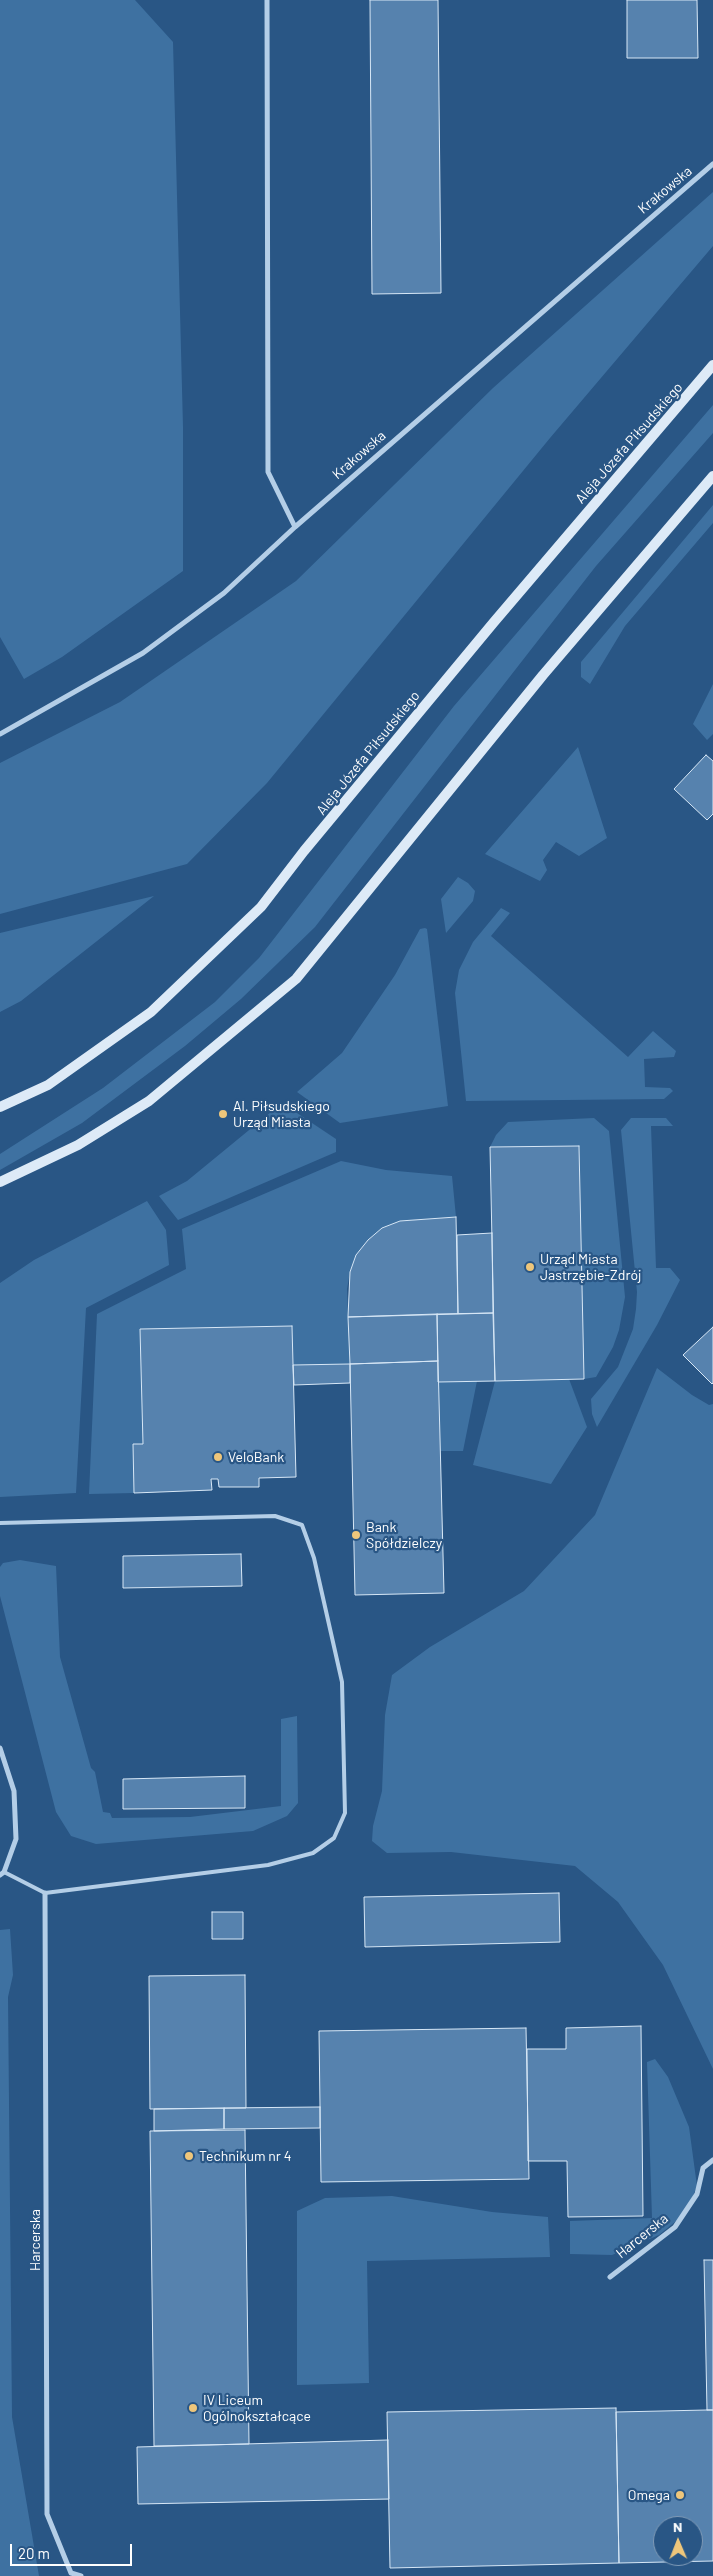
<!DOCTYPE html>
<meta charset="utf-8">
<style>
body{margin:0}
#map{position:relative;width:713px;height:2576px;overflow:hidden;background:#295685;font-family:Barlow,sans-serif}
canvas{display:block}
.north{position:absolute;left:653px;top:2516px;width:50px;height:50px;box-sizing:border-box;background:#295685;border:1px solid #7f9ab6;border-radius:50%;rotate:359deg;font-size:14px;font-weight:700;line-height:20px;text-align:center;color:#fff}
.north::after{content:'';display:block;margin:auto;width:18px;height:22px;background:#eec67b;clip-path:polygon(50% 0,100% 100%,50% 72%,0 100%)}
.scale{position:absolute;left:10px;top:2544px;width:122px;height:22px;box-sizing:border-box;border:2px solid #fff;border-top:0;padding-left:6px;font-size:15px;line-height:18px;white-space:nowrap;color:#fff;-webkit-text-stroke:4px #295685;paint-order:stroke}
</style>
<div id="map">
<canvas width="713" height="2576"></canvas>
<div class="north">N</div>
<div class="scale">20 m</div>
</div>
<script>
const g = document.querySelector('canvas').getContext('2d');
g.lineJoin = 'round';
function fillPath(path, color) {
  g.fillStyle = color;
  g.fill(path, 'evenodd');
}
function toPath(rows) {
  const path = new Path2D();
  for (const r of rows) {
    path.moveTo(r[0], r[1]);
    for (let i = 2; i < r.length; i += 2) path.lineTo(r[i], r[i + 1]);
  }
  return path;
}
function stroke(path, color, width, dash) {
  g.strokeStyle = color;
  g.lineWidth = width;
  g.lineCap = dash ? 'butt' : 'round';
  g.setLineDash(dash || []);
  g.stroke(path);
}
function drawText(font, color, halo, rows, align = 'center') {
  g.font = font + ' Barlow,sans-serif';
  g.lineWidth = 4.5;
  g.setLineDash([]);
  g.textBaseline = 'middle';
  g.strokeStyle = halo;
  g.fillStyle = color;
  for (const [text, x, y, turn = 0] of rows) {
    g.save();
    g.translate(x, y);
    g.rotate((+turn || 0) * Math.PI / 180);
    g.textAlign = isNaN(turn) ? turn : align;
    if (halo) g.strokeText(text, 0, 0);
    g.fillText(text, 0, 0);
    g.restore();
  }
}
const green = toPath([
 [0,0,135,0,173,42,183,427,183,571,62,657,24,679,0,637],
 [713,192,713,246,550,438,267,783,187,864,0,914,0,763,120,702,296,581,493,388],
 [713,405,713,433,596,566,315,927,241,999,185,1046,82,1123,0,1170,0,1154,103,1088,215,1002,259,958,454,706],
 [713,505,713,523,625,626,590,684,581,677,581,662],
 [713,684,713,734,707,740,693,724],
 [578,747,607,838,579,856,556,842,543,860,547,870,540,881,485,854],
 [458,877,468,883,475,891,473,901,446,933,441,899],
 [154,896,21,1001,0,1012,0,933],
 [501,908,510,913,491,936,628,1057,653,1031,676,1051,674,1057,644,1059,645,1087,670,1088,673,1091,664,1099,466,1101,455,993,459,970,473,942],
 [425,928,427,929,448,1106,340,1123,297,1092,342,1053,395,975,420,929],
 [282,1103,336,1139,336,1152,178,1220,159,1196,187,1181],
 [594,1118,609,1131,625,1297,619,1330,613,1347,596,1377,584,1379,579,1146,490,1147,496,1135,508,1122],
 [631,1118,666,1118,673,1126,651,1126,656,1268,670,1268,680,1280,657,1325,597,1427,592,1414,591,1399,618,1367,633,1329,636,1309,637,1292,621,1130],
 [341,1161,386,1170,452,1176,456,1217,400,1221,382,1228,368,1240,356,1255,350,1272,347,1289,350,1364,293,1365,292,1326,140,1329,143,1444,133,1444,134,1493,89,1494,97,1314,186,1269,182,1229],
 [147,1201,166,1230,169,1265,86,1308,76,1493,0,1497,0,1283,34,1260],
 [657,1368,692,1395,709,1405,713,1404,713,2069,663,1965,618,1902,575,1866,451,1852,387,1853,372,1841,373,1826,382,1791,385,1715,392,1675,430,1647,524,1591,595,1515],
 [569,1379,587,1427,551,1484,473,1465,495,1381],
 [477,1381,463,1451,440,1451,438,1382],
 [20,1560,56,1566,60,1657,91,1768,95,1772,103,1812,110,1813,112,1818,190,1817,281,1806,281,1719,297,1716,298,1803,287,1816,253,1831,96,1844,71,1836,56,1812,0,1596,0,1567,3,1563],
 [10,1929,13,1975,8,1997,12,2417,39,2576,0,2576,0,1930],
 [655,2059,668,2077,689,2127,697,2186,686,2213,659,2235,612,2255,570,2254,570,2221,652,2218,647,2062],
 [392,2196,492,2212,548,2217,550,2257,367,2261,369,2383,297,2385,297,2211,325,2198]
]);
const building = toPath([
 [370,0,438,0,441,293,372,294,370,0],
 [627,0,697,0,698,58,627,58,627,0],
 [706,755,713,761,713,814,707,820,674,789,706,755],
 [579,1146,584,1379,495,1381,490,1147,579,1146],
 [456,1217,458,1314,348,1317,350,1272,356,1255,368,1240,382,1228,400,1221,456,1217],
 [492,1233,493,1313,458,1314,457,1235,492,1233],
 [493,1313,495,1381,438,1382,437,1314,493,1313],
 [437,1314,438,1361,350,1364,348,1317,437,1314],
 [292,1326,296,1477,259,1478,259,1487,219,1487,218,1479,211,1479,212,1490,134,1493,133,1444,143,1444,140,1329,292,1326],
 [713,1327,713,1383,712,1384,683,1355,713,1327],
 [438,1361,444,1593,355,1595,350,1364,438,1361],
 [350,1364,350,1383,294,1385,293,1365,350,1364],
 [241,1554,242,1586,123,1588,123,1556,241,1554],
 [245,1776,245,1808,123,1809,123,1779,245,1776],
 [559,1893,560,1942,365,1947,364,1897,559,1893],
 [212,1912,243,1912,243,1939,212,1939,212,1912],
 [245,1975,246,2108,150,2109,149,1976,245,1975],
 [641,2026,643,2216,568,2217,567,2161,528,2161,527,2049,566,2049,566,2028,641,2026],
 [526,2028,529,2179,321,2182,319,2031,526,2028],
 [320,2107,320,2128,224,2129,224,2108,320,2107],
 [224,2108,224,2129,154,2131,154,2109,224,2108],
 [245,2130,249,2444,154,2446,150,2131,245,2130],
 [704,2260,713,2260,713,2410,707,2410,704,2260],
 [616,2408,619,2563,390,2568,387,2412,616,2408],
 [707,2410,713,2410,713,2561,619,2563,616,2412,707,2410],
 [663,2526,693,2526,693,2556,663,2556,663,2526],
 [388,2440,389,2499,138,2504,137,2447,388,2440]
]);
const lane = toPath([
 [0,1523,275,1516,302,1525,314,1558,342,1682,345,1813,334,1838,313,1853,268,1865,45,1893,4,1872]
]);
const street = toPath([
 [267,0,268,472,295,527],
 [0,734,143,653,224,593,295,527,713,164],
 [0,1748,14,1791,16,1839,4,1872,0,1875],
 [45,1893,47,2514,71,2573,81,2576],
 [610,2277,675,2227,697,2194,703,2168,713,2160]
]);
const secondary = toPath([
 [0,1107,48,1085,151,1012,261,907,304,851,494,622,713,365],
 [0,1182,78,1145,149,1101,296,979,543,675,713,476]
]);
const markers = [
 [223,1114,5,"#eec67b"],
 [530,1267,5,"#eec67b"],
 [218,1457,5,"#eec67b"],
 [356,1535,5,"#eec67b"],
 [189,2156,5,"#eec67b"],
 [193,2408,5,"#eec67b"],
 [680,2495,5,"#eec67b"]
];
const streetNames = [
 ["Krakowska",665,190,-40],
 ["Aleja Józefa Piłsudskiego",629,443,-49],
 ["Krakowska",359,455,-41],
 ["Aleja Józefa Piłsudskiego",368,753,-51],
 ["Harcerska",642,2236,-39],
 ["Harcerska",35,2240,-90]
];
const poiNames = [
 ["Al. Piłsudskiego",233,1106],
 ["Urząd Miasta",233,1122],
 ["Urząd Miasta",540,1259],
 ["Jastrzębie-Zdrój",540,1275],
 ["VeloBank",228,1457],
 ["Bank",366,1527],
 ["Spółdzielczy",366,1543],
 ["Technikum nr 4",199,2156],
 ["IV Liceum",203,2400],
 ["Ogólnokształcące",203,2416],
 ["Omega",670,2495,"right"]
];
fillPath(green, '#3e71a1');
fillPath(building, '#5682ae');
stroke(building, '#d7e7f6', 1);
stroke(lane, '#b4cee7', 4);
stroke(street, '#b4cee7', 5);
stroke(secondary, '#ddeaf7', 10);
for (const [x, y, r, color] of markers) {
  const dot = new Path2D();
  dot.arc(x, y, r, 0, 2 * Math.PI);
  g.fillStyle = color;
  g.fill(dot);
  stroke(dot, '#295685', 2);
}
drawText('14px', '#fff', '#295685', streetNames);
drawText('14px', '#fff', '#295685', poiNames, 'left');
</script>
